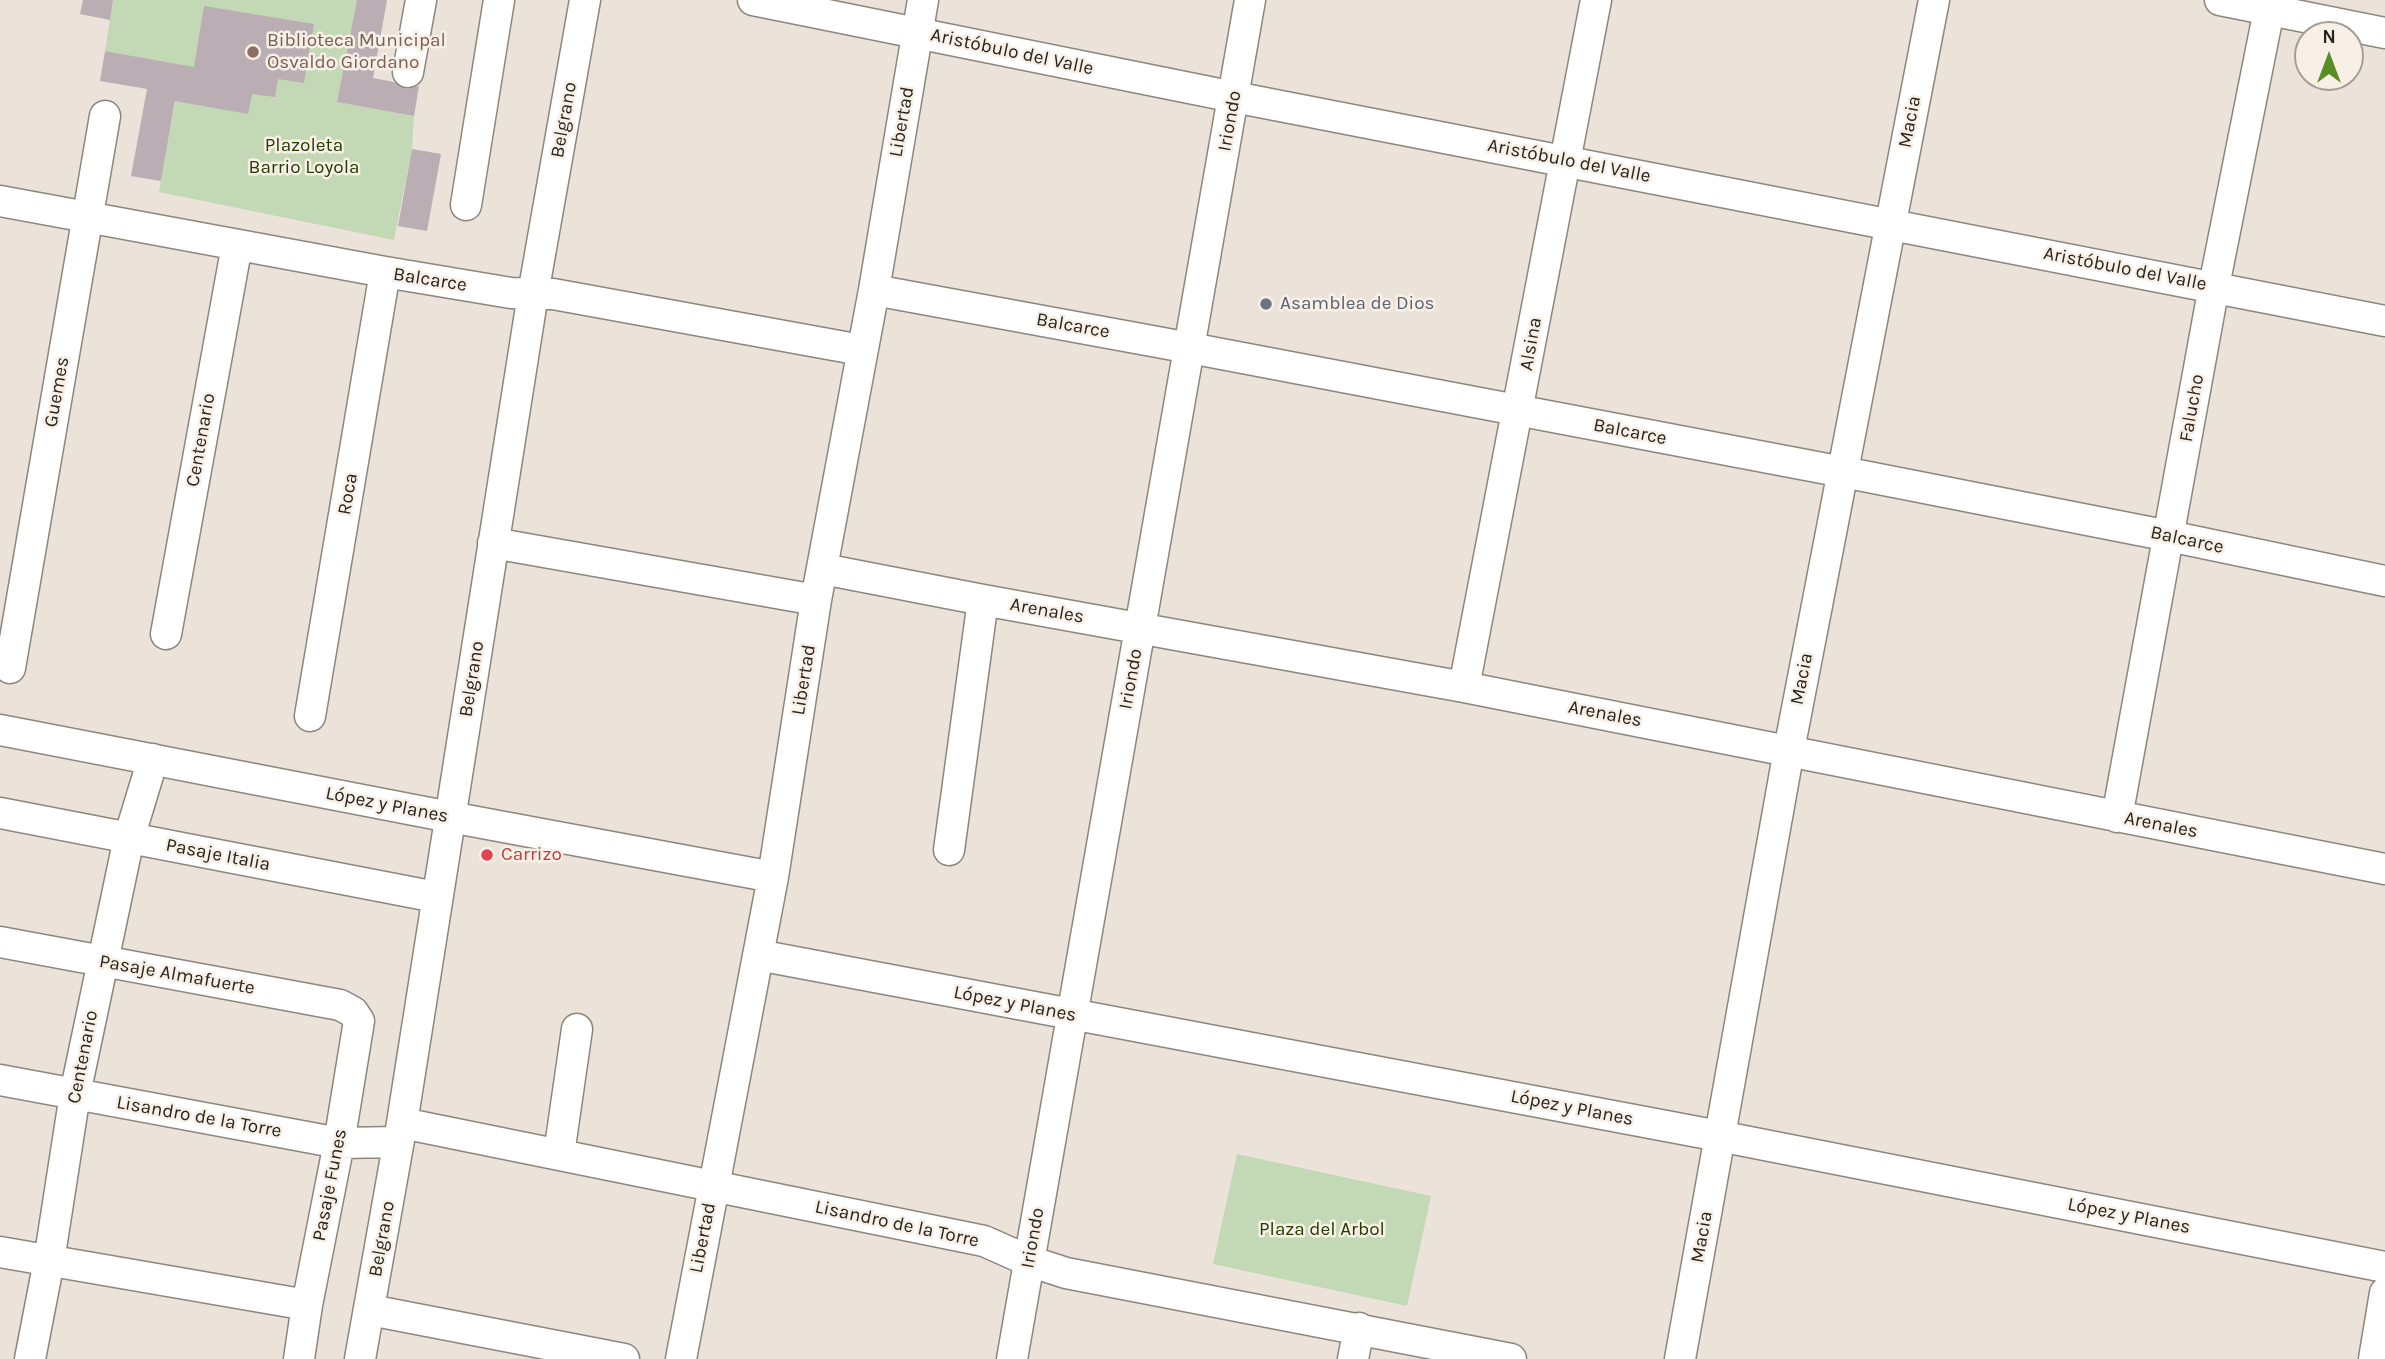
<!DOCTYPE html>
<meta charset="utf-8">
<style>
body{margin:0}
#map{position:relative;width:2385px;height:1359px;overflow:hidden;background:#ebe3d9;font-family:Karla,sans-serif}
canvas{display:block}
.north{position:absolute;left:2294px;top:21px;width:70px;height:70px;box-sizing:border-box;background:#f8f0e6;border:2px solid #a49e97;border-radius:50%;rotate:0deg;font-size:19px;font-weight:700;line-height:28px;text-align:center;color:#272420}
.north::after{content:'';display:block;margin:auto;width:24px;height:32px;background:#598d25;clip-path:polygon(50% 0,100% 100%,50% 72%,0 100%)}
</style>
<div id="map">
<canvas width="2385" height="1359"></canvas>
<div class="north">N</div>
</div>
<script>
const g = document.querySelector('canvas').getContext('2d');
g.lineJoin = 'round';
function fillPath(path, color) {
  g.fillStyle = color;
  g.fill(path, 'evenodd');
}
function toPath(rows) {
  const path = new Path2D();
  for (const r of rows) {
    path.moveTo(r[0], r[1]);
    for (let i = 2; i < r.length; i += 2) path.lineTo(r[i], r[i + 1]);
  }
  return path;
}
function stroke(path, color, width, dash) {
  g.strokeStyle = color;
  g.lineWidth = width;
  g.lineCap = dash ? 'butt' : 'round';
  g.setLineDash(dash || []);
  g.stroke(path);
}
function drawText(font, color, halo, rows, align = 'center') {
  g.font = font + ' Karla,sans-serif';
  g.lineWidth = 5;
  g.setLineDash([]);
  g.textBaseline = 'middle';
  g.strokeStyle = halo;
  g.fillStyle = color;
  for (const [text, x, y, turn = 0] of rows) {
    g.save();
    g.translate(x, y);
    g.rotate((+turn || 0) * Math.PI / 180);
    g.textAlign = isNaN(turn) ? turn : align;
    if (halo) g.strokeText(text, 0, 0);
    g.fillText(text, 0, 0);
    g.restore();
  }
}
const green = toPath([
 [113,0,357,0,337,102,414,116,412,149,394,240,159,192,182,65,105,51],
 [1237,1154,1431,1196,1407,1306,1213,1264]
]);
const building = toPath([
 [83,0,113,0,110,20,80,14],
 [357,0,387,0,373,78,394,82,406,89,419,86,414,116,337,102],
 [204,6,314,24,304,83,278,79,275,97,252,94,248,114,175,101,161,181,131,176,147,89,100,81,105,51,194,67],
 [412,149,441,154,427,231,398,226]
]);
const minor = toPath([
 [753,0,1234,97,2385,321],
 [2220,0,2385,33],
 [408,72,421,0],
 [0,201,385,272,511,293,553,294,861,350],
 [466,205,499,0],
 [874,290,1190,348,1843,472,2169,536,2385,581],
 [493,543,816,600],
 [823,569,983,600,1464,687,2385,869],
 [166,634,237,245],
 [10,668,105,116],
 [1464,687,1596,0],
 [310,716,385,272],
 [0,730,450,817,773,877],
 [0,813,436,897],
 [2117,817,2214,286,2271,0],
 [949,850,983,600],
 [0,942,340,1005,353,1012,359,1021,339,1143,307,1305,299,1359],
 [758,955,1719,1136,2385,1267],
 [0,1080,339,1143,398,1142],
 [402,1123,984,1241,1029,1261,1066,1273,1511,1359],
 [559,1154,577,1029],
 [0,1252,307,1305],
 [370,1310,624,1359],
 [30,1359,49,1261,75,1094,129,838,153,759],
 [360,1359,402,1123,533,294,585,0],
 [681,1359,773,877,816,600,874,290,923,0],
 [1012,1359,1250,0],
 [1353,1359,1359,1328],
 [1680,1359,1789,750,1934,0],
 [2374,1359,2385,1293]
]);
const markers = [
 [253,52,7,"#8d6e63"],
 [1266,304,7,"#6b7280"],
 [487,855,7,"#e0444e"]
];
const educationNames = [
 ["Biblioteca Municipal",267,41],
 ["Osvaldo Giordano",267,63]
];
const streetNames = [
 ["Aristóbulo del Valle",1012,52,12],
 ["Belgrano",564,120,-80],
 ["Iriondo",1230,121,-80],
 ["Libertad",902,122,-80],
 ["Macia",1910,122,-79],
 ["Aristóbulo del Valle",1569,161,11],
 ["Aristóbulo del Valle",2125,269,11],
 ["Balcarce",430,280,9],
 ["Balcarce",1073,326,10],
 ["Alsina",1531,344,-80],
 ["Guemes",57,392,-80],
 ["Falucho",2192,408,-80],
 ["Balcarce",1630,432,11],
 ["Centenario",201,440,-80],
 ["Roca",348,494,-80],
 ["Balcarce",2187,540,12],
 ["Arenales",1047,611,10],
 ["Belgrano",472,679,-81],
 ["Iriondo",1131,679,-80],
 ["Macia",1802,679,-79],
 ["Libertad",804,680,-81],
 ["Arenales",1605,714,11],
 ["López y Planes",387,805,11],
 ["Arenales",2161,825,11],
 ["Pasaje Italia",218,855,11],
 ["Pasaje Almafuerte",177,975,10],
 ["López y Planes",1015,1004,11],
 ["Centenario",83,1057,-79],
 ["López y Planes",1572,1108,11],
 ["Lisandro de la Torre",199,1117,10],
 ["Pasaje Funes",330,1185,-79],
 ["López y Planes",2129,1216,11],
 ["Lisandro de la Torre",897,1224,12],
 ["Macia",1702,1237,-80],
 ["Libertad",703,1238,-79],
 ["Iriondo",1033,1238,-80],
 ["Belgrano",382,1239,-80]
];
const parkNames = [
 ["Plazoleta",304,146],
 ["Barrio Loyola",304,168],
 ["Plaza del Arbol",1322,1230]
];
const worshipNames = [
 ["Asamblea de Dios",1280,304]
];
const healthNames = [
 ["Carrizo",501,855]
];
fillPath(green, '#c3d8b4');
fillPath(building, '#baadb3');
stroke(minor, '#8d867c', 33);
stroke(minor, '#fff', 30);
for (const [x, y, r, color] of markers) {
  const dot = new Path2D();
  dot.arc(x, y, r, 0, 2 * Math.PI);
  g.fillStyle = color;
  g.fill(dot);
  stroke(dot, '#f8f0e6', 2.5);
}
drawText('19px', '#785e54', '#f8f0e6', educationNames, 'left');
drawText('19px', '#272420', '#f8f0e6', streetNames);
drawText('19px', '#213e00', '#f8f0e6', parkNames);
drawText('19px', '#5b616d', '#f8f0e6', worshipNames, 'left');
drawText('19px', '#be3a42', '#f8f0e6', healthNames, 'left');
</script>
